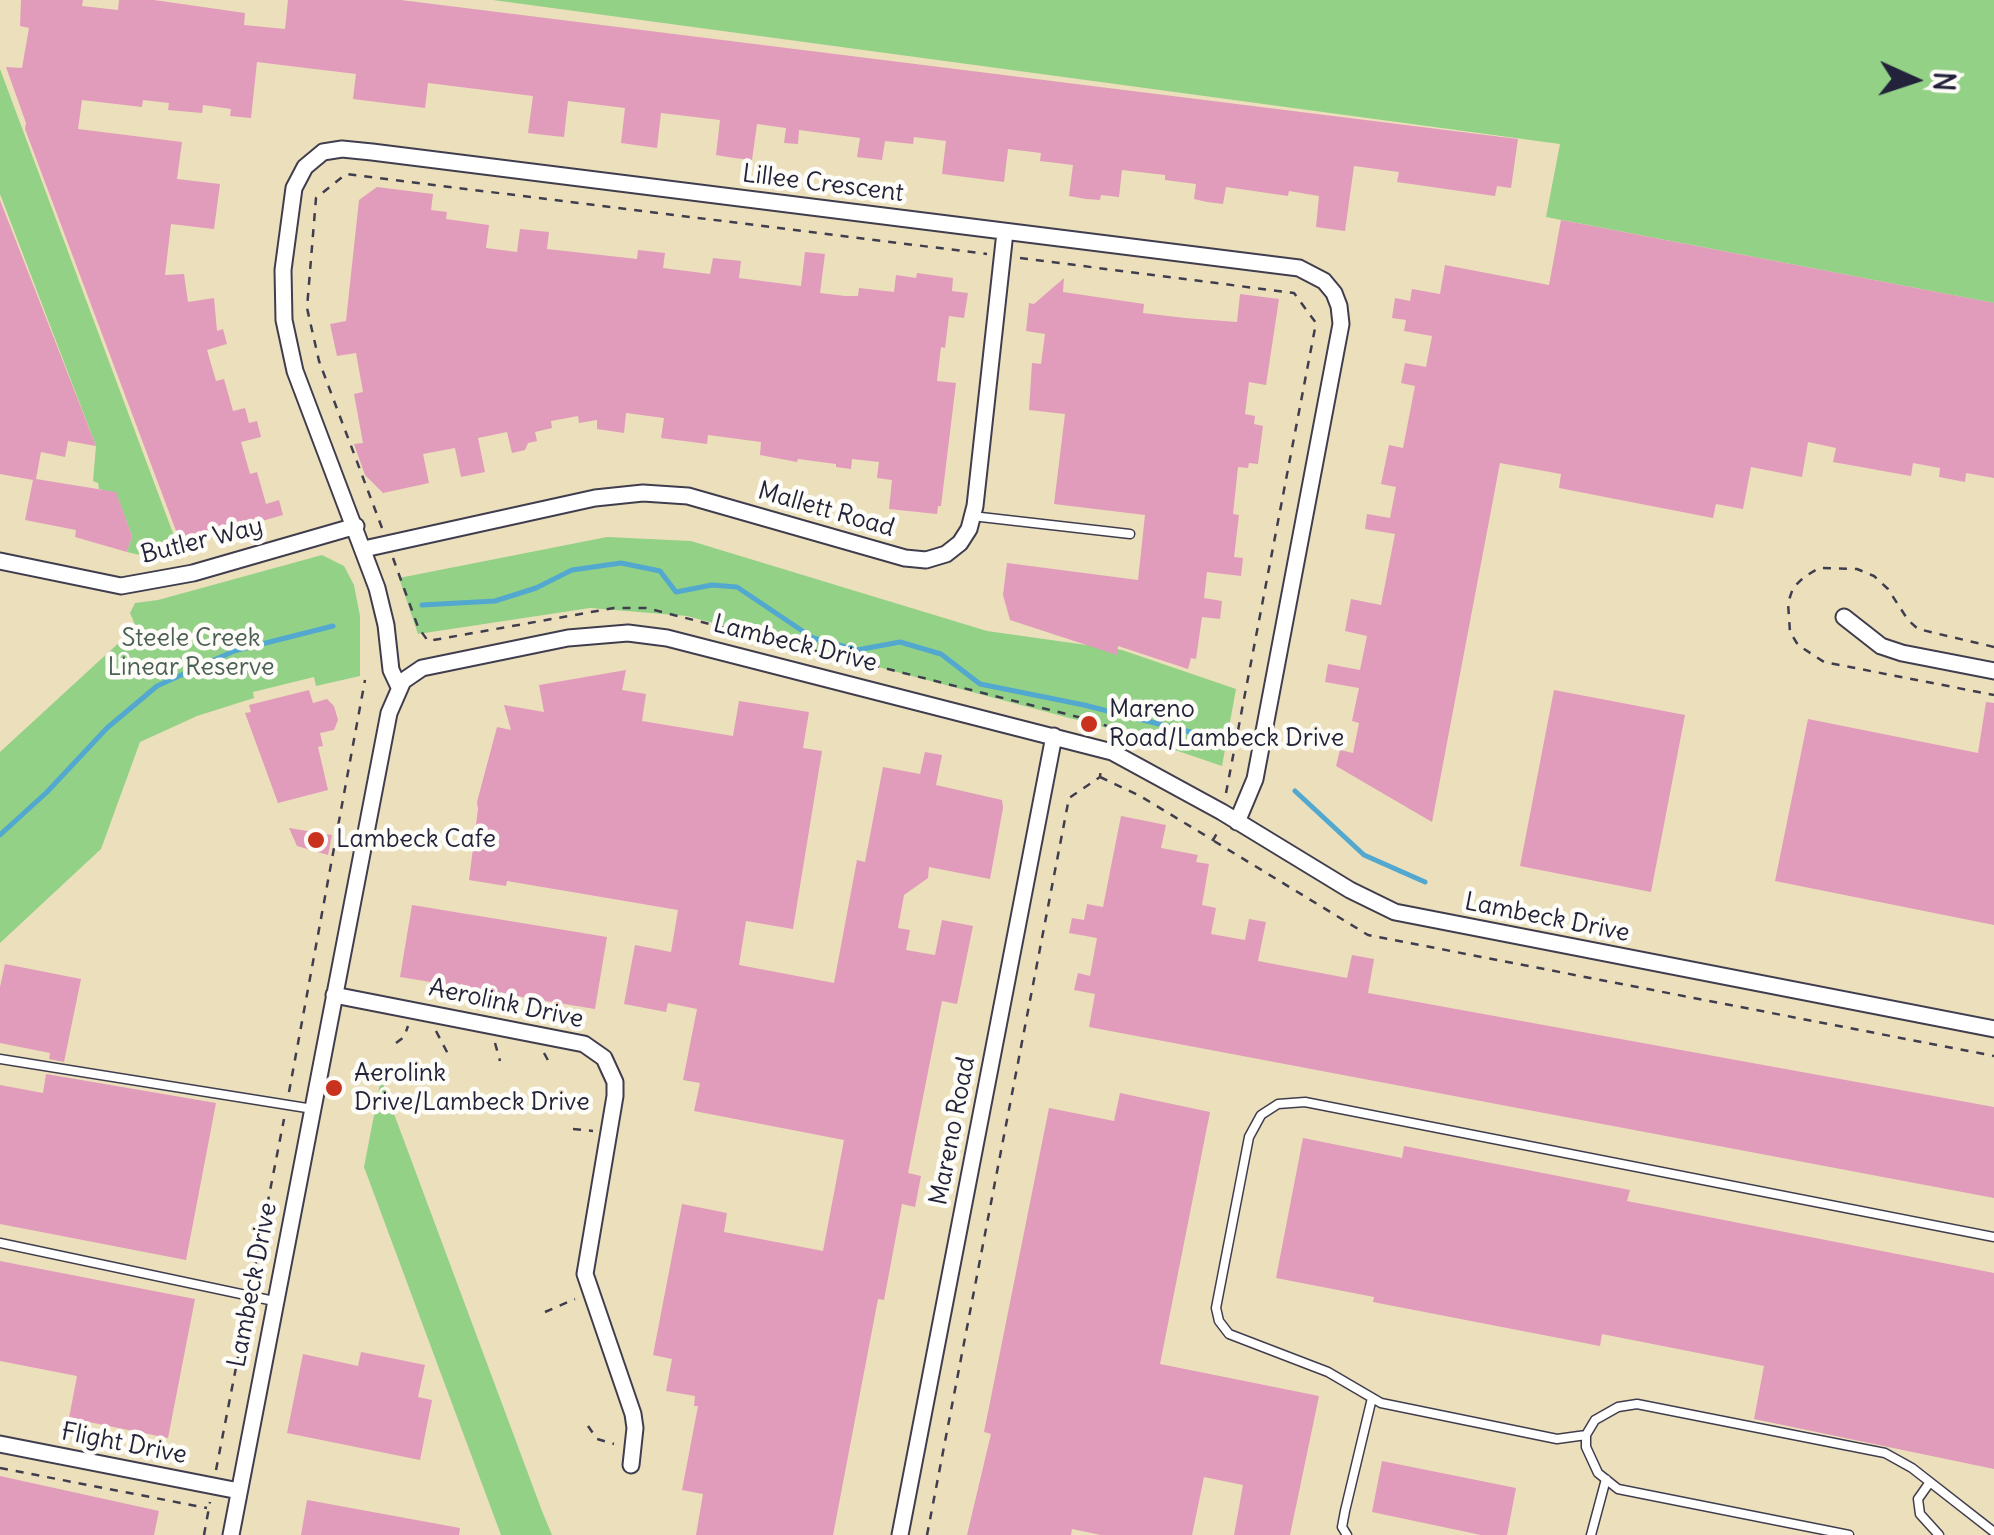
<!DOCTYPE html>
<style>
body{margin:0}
#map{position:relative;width:1994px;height:1535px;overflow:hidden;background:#ecdfbc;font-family:Delius,sans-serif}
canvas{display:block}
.north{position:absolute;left:1864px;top:30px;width:100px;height:100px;-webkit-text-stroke:8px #fdfcf7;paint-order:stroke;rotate:93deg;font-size:28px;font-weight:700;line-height:40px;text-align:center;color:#22223b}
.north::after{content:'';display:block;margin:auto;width:35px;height:45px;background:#22223b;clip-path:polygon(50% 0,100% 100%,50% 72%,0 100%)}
</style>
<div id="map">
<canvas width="1994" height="1535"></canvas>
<div class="north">N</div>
</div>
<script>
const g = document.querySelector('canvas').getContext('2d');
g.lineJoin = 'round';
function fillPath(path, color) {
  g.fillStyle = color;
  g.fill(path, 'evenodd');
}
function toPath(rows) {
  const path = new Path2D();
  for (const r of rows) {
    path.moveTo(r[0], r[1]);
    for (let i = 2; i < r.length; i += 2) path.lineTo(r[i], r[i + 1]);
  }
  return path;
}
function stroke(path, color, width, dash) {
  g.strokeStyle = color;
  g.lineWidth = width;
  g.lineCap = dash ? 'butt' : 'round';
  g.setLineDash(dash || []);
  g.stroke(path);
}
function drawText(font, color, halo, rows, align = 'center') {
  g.font = font + ' Delius,sans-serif';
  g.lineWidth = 9;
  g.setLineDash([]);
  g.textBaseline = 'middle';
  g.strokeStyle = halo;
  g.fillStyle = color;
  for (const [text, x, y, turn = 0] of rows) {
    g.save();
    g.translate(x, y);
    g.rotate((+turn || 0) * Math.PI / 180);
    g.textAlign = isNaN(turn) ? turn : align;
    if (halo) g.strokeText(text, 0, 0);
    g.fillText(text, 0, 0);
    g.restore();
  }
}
const green = toPath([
 [493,0,1994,0,1994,303,1546,217,1560,144],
 [0,69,177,544,140,555,127,552,132,536,116,493,99,489,98,483,93,481,96,446,0,194],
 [607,537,691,541,987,631,1122,650,1236,689,1222,766,1122,732,687,616,590,608,418,634,399,578],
 [322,555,344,566,354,585,360,616,360,676,316,686,314,677,253,692,254,698,197,716,140,742,101,849,0,943,0,752,136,627,130,613,135,603,158,600],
 [381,1079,542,1511,552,1535,501,1535,364,1167]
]);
const stream = toPath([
 [422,605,495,601,536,588,572,570,621,563,660,571,676,592,712,585,737,587,813,638,857,650,900,642,941,654,980,684,1084,705,1222,740],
 [1295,791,1364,855,1425,882],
 [0,835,47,792,107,728,157,686,234,651,333,626]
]);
const building = toPath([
 [21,0,83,0,82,6,118,10,119,0,154,0,245,13,244,25,285,29,288,0,401,0,1518,139,1511,188,1497,186,1495,196,1397,182,1399,172,1354,166,1345,231,1316,227,1319,196,1289,191,1288,196,1226,187,1223,204,1207,202,1194,199,1196,184,1165,180,1165,175,1122,170,1119,197,1101,195,1100,200,1086,199,1069,196,1073,165,1040,161,1041,153,1008,149,1004,182,942,174,946,141,914,137,913,144,885,141,882,160,857,157,860,138,799,130,798,144,784,143,786,128,757,124,752,160,734,158,716,155,720,120,661,113,657,148,621,143,625,108,568,101,564,137,545,135,528,133,533,96,428,83,425,108,353,99,356,74,257,62,251,118,230,116,231,109,203,105,202,113,168,110,169,103,143,100,142,107,82,100,78,129,182,142,177,179,220,184,214,229,171,224,165,275,184,274,188,302,214,298,217,331,223,329,227,344,207,350,216,381,224,379,233,411,245,408,249,423,257,421,261,437,241,442,250,474,257,472,266,504,279,500,283,515,181,544,25,129,26,123,6,67,22,68,29,28,20,26],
 [377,187,433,194,431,210,447,212,446,219,489,225,486,248,517,252,520,229,549,232,547,249,637,259,638,250,665,253,663,268,710,274,713,258,741,261,739,278,801,286,805,252,825,254,820,293,845,296,858,296,859,288,894,292,896,275,916,278,917,273,953,278,952,291,968,293,964,318,949,316,945,348,941,347,937,381,956,383,941,506,938,506,937,514,889,509,892,480,877,478,879,462,852,459,851,469,836,467,836,464,798,459,797,462,760,455,761,442,708,435,707,444,661,438,664,418,626,413,624,433,597,429,597,420,579,423,578,416,551,421,552,428,535,432,537,441,528,443,525,450,512,453,507,432,478,438,485,472,461,477,455,448,423,454,429,483,383,493,365,475,354,444,363,443,354,394,363,392,356,353,337,356,330,324,346,321,359,200],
 [0,200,96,446,68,441,65,457,41,452,36,479,116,492,132,536,127,552,75,537,76,530,25,520,33,480,0,474],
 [1561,220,1994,303,1994,478,1966,473,1965,482,1939,477,1940,468,1913,463,1911,476,1833,462,1836,448,1808,442,1802,477,1751,467,1743,509,1716,504,1713,518,1559,488,1561,474,1500,463,1432,822,1336,766,1340,750,1353,753,1359,723,1352,721,1359,688,1325,682,1328,664,1360,670,1367,636,1345,631,1351,599,1381,605,1395,534,1365,529,1367,514,1390,518,1396,487,1381,484,1389,445,1403,448,1415,386,1401,383,1405,363,1426,367,1432,336,1404,331,1406,320,1392,318,1395,298,1410,301,1412,289,1440,294,1445,265,1549,285],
 [1064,278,1063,292,1144,304,1143,313,1185,318,1237,322,1240,294,1279,299,1266,385,1249,382,1245,414,1255,416,1254,424,1263,426,1258,464,1249,463,1248,468,1238,467,1233,514,1239,515,1234,557,1243,558,1241,576,1207,572,1204,598,1222,601,1220,619,1202,617,1196,659,1191,658,1188,669,1118,646,1117,655,1010,620,1003,595,1007,563,1138,580,1145,515,1054,504,1065,414,1029,410,1032,363,1041,364,1045,334,1026,331,1029,303,1034,304],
 [626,670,622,690,646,694,642,721,733,736,739,701,809,712,803,748,822,751,793,929,746,921,739,965,834,983,857,860,865,862,883,767,920,774,925,752,942,755,936,785,1002,800,1003,808,990,879,929,867,928,878,904,895,898,928,910,930,906,950,935,955,942,920,973,926,957,1004,942,1001,908,1173,921,1176,915,1207,902,1204,884,1300,878,1299,833,1535,696,1535,703,1494,682,1490,698,1406,694,1406,695,1396,666,1391,672,1359,653,1355,682,1204,727,1213,724,1232,823,1251,844,1140,694,1111,700,1083,683,1080,697,1009,668,1003,666,1012,624,1004,635,945,671,952,678,910,507,881,506,886,469,880,478,809,477,802,497,727,511,730,504,705,544,712,539,685],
 [309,690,313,703,327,699,334,706,338,720,334,730,320,733,323,746,318,747,328,790,278,803,245,713,251,712,249,705],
 [1554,690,1685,715,1651,892,1520,866],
 [1986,702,1994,703,1994,925,1775,881,1808,719,1978,753],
 [1121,816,1166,825,1161,848,1198,855,1196,862,1209,864,1202,905,1216,908,1211,934,1245,940,1249,919,1266,922,1258,961,1347,978,1352,955,1374,959,1368,993,1994,1107,1994,1198,1089,1027,1095,994,1074,990,1078,973,1090,976,1097,938,1069,933,1072,918,1084,920,1087,904,1103,907],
 [289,828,332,835,328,855,297,846],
 [412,905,607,937,595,1009,400,977],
 [5,964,81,979,64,1062,49,1059,50,1053,0,1043,0,987],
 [46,1074,216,1103,186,1260,0,1224,0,1085,43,1093],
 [1120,1093,1210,1112,1160,1364,1319,1396,1290,1535,1234,1535,1243,1485,1204,1477,1192,1535,1101,1535,1072,1529,1071,1535,967,1535,991,1434,984,1432,1049,1108,1114,1121],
 [1303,1138,1402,1158,1404,1146,1630,1190,1627,1201,1994,1273,1994,1469,1754,1419,1764,1366,1602,1334,1600,1346,1373,1302,1374,1297,1276,1278],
 [0,1261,195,1299,168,1438,69,1418,77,1376,0,1361],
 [361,1352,425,1365,418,1397,432,1400,420,1460,287,1433,303,1354,358,1366],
 [1382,1461,1516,1488,1507,1535,1481,1535,1372,1512],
 [0,1476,159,1511,154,1535,0,1535],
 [307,1500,460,1528,459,1535,301,1535]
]);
const path = toPath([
 [1020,258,1294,293,1316,323,1226,793],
 [382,528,319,361,307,308,316,198,346,174,987,254],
 [393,558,418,627,428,641,614,608,646,608,1086,719,1113,728,1111,736],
 [1994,647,1918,629,1908,620,1888,589,1874,576,1857,569,1819,568,1804,577,1793,588,1788,603,1790,632,1798,645,1824,662,1994,695],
 [1100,777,1140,796,1213,840,1219,830],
 [1214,841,1368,935,1994,1056],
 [436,1031,448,1054],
 [396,1043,404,1037,408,1026],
 [495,1043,500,1061],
 [544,1053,550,1064],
 [289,1092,365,680],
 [573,1129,593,1131],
 [252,1283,284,1119],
 [545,1312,575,1299],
 [588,1426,597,1439,614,1444],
 [0,1468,207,1508],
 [216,1470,247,1311],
 [204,1535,210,1502],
 [927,1535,1069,798,1100,777,1101,766]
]);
const service = toPath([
 [972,516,1130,534],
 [0,1059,313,1109],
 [0,1243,274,1301],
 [1586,1435,1557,1439,1381,1403,1328,1372,1229,1334,1219,1321,1216,1308,1249,1137,1261,1115,1278,1104,1305,1102,1994,1237],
 [1930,1482,1918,1499,1920,1514,1939,1535],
 [1347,1535,1342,1527,1345,1511,1372,1398],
 [1591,1535,1606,1479],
 [1849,1535,1618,1489,1598,1473,1586,1447,1586,1435,1595,1420,1618,1407,1637,1404,1885,1453,1912,1468,1994,1532]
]);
const minor = toPath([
 [364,549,595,498,643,493,688,496,905,558,926,560,946,554,960,543,969,529,975,506,1005,232],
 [0,561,121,586,193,573,356,526],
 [1844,617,1881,646,1902,653,1994,671],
 [399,687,391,670,386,625,377,588,295,371,284,320,283,270,294,188,305,167,323,152,342,149,372,152,1299,268,1324,281,1334,293,1339,306,1341,324,1255,779,1237,822],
 [334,995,584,1044,604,1058,615,1082,615,1096,585,1274,633,1414,635,1428,631,1465],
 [0,1444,239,1491],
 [231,1535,389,713,403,681,422,668,568,638,628,633,667,638,1112,752,1222,812,1350,890,1395,912,1994,1029],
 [900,1535,1054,736]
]);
const markers = [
 [1089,724,10,"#c8321e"],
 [316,840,10,"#c8321e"],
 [334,1088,10,"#c8321e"]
];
const streetNames = [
 ["Lillee Crescent",823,184,7],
 ["Mallett Road",826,510,16],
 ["Butler Way",202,541,-14],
 ["Lambeck Drive",795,644,14],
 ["Lambeck Drive",1547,918,11],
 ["Aerolink Drive",506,1004,12],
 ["Mareno Road",953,1131,-79],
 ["Lambeck Drive",253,1285,-79],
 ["Flight Drive",124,1444,11]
];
const parkNames = [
 ["Steele Creek",191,639],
 ["Linear Reserve",191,668]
];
const poiNames = [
 ["Mareno",1109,710],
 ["Road/Lambeck Drive",1109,739],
 ["Lambeck Cafe",336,840],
 ["Aerolink",354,1074],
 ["Drive/Lambeck Drive",354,1103]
];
fillPath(green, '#93d187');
stroke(stream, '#53a8cf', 5);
fillPath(building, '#e09cba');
stroke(service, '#403e4e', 11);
stroke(minor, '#403e4e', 19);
stroke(path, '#403e4e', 2.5, [8, 8]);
stroke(service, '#fff', 8);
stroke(minor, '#fff', 15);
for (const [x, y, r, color] of markers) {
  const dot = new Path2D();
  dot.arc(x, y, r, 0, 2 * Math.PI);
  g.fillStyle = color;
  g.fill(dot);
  stroke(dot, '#fdfcf7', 4);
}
drawText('25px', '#22223b', '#fdfcf7', streetNames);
drawText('25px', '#4a5f56', '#fdfcf7', parkNames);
drawText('25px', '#22223b', '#fdfcf7', poiNames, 'left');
</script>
